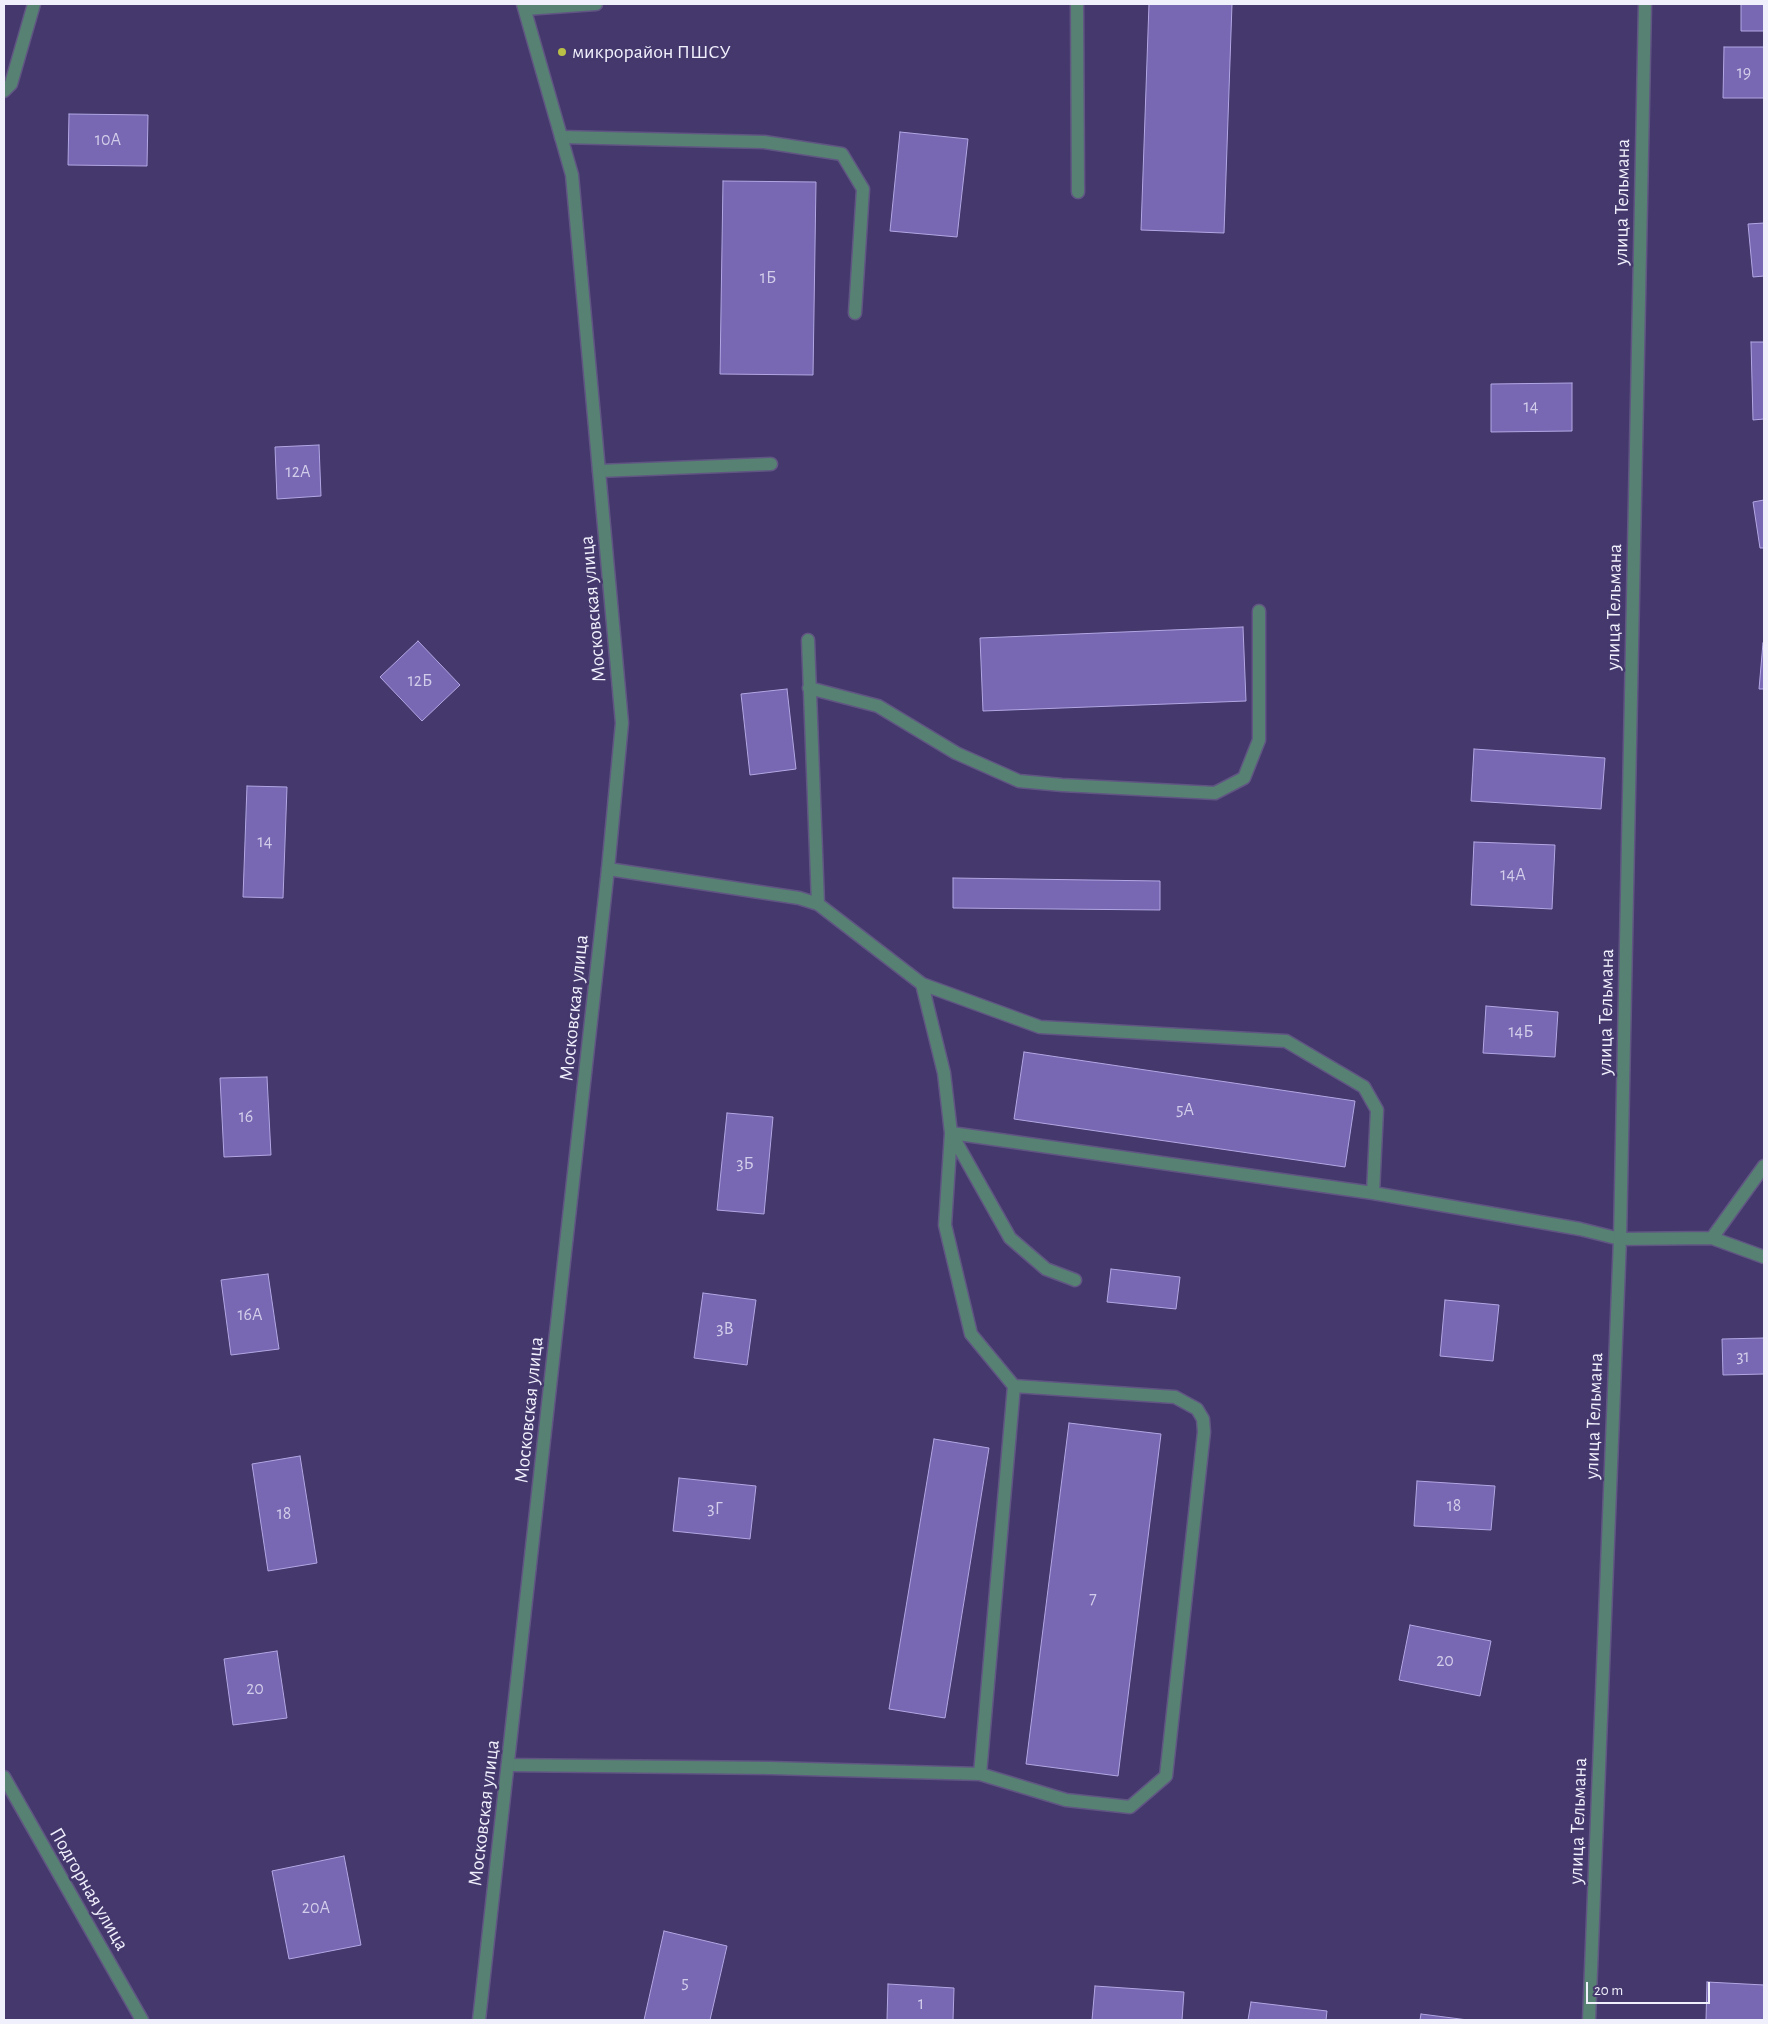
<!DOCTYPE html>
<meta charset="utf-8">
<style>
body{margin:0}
#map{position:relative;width:1768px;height:2024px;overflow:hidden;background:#44386c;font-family:"Alegreya Sans",sans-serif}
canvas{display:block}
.frame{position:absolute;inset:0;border:5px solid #f0effc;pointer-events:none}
.scale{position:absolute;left:1586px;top:1982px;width:124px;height:22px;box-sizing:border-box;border:2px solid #f0effc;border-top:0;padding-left:6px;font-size:15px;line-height:18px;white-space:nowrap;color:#f0effc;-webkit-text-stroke:4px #44386c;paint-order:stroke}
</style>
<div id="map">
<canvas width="1768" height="2024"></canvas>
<div class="frame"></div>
<div class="scale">20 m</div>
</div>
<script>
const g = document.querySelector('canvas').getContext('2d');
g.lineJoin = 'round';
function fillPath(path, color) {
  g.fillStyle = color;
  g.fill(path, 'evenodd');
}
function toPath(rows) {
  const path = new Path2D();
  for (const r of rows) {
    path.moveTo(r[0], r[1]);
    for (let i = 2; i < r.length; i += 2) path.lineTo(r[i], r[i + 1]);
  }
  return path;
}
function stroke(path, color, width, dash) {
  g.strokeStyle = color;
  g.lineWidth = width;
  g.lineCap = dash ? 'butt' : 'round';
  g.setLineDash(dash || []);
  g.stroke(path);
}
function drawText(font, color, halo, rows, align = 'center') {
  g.font = font + ' "Alegreya Sans",sans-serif';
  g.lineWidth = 5;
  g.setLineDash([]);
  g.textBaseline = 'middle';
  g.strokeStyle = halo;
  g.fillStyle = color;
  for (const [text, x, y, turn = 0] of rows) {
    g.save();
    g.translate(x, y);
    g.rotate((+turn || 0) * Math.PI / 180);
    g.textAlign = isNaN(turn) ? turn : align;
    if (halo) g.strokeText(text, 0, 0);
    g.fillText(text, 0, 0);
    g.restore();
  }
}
const building = toPath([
 [1149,4,1232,4,1224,233,1141,230,1149,4],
 [1741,4,1764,4,1764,31,1741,31,1741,4],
 [1724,47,1764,47,1764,98,1723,98,1724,47],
 [69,114,148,115,147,166,68,165,69,114],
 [900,132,968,139,957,237,890,231,900,132],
 [723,181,816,182,813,375,720,374,723,181],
 [1764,223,1764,276,1753,277,1748,224,1764,223],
 [1751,342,1764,342,1764,419,1753,420,1751,342],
 [1572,383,1572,431,1491,432,1491,384,1572,383],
 [319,445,321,496,277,499,275,447,319,445],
 [1764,500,1764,548,1760,548,1753,502,1764,500],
 [1243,627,1246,701,983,711,980,638,1243,627],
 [418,641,460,685,422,721,380,677,418,641],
 [1763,643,1764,643,1764,689,1759,689,1763,643],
 [787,689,796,769,750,775,741,694,787,689],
 [1474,749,1605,758,1601,809,1471,801,1474,749],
 [247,786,287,787,283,898,243,897,247,786],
 [1474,842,1555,845,1552,909,1471,905,1474,842],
 [953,878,1160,881,1160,910,953,908,953,878],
 [1486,1006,1558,1012,1555,1057,1483,1053,1486,1006],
 [1024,1052,1355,1101,1345,1167,1014,1119,1024,1052],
 [267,1077,271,1155,224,1157,220,1078,267,1077],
 [727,1113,773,1117,764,1214,717,1210,727,1113],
 [1111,1269,1180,1277,1176,1309,1107,1302,1111,1269],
 [268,1274,279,1349,231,1355,221,1280,268,1274],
 [703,1293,756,1300,747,1365,694,1358,703,1293],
 [1445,1300,1499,1305,1493,1361,1440,1356,1445,1300],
 [1764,1338,1764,1374,1723,1375,1722,1339,1764,1338],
 [1069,1423,1161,1434,1118,1776,1026,1764,1069,1423],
 [934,1439,989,1448,945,1718,889,1709,934,1439],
 [300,1456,317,1563,268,1571,252,1464,300,1456],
 [679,1478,756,1486,750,1539,673,1531,679,1478],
 [1417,1481,1495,1486,1491,1530,1414,1526,1417,1481],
 [1410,1625,1491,1641,1480,1696,1399,1680,1410,1625],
 [277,1651,287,1718,233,1725,224,1659,277,1651],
 [344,1856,361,1945,289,1959,272,1871,344,1856],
 [664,1931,727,1946,710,2020,644,2020,664,1931],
 [1707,1982,1764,1985,1764,2020,1706,2020,1707,1982],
 [888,1984,954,1988,953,2020,887,2020,888,1984],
 [1095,1986,1184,1992,1182,2020,1092,2020,1095,1986],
 [1251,2002,1327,2011,1326,2020,1248,2020,1251,2002],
 [1421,2014,1468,2020,1420,2020,1421,2014]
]);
const service = toPath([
 [1077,4,1078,192],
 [525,9,596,4],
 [4,91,11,84,34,4],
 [561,137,764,142,842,154,863,189,855,313],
 [599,471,771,464],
 [808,640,818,904],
 [809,688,878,706,956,753,1019,781,1062,785,1215,793,1244,778,1259,740,1259,611],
 [922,984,1040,1027,1286,1041,1364,1087,1377,1110,1373,1193],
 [951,1133,1373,1193,1580,1229,1620,1239],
 [951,1133,1010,1238,1046,1269,1075,1280],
 [508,1765,770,1768,980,1774,1066,1800,1130,1807,1166,1776,1204,1432,1203,1419,1197,1409,1175,1397,1014,1386,971,1334,945,1225,951,1133,944,1073,922,984,818,904,799,898,608,869],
 [980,1774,1014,1386]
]);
const minor = toPath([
 [1712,1238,1764,1166],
 [1620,1239,1712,1238,1764,1257],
 [4,1777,142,2020],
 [479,2020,608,869,622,723,572,175,523,4],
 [1589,2020,1620,1239,1645,4]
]);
const markers = [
 [562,52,5,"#bac046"]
];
const numberNames = [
 ["19",1744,73],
 ["10А",108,140],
 ["1Б",768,278],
 ["14",1531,407],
 ["12А",298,472],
 ["12Б",420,681],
 ["14",265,842],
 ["14А",1513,875],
 ["14Б",1521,1032],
 ["5А",1185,1110],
 ["16",246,1117],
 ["3Б",745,1164],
 ["16А",250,1315],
 ["3В",725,1329],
 ["31",1743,1357],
 ["18",1454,1506],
 ["3Г",715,1509],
 ["18",284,1514],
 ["7",1093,1599],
 ["20",1445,1661],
 ["20",255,1689],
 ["20А",316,1908],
 ["5",685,1983],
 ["1",921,2004]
];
const poiNames = [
 ["микрорайон ПШСУ",572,52]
];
const streetNames = [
 ["улица Тельмана",1622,202,-89],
 ["улица Тельмана",1614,607,-89],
 ["Московская улица",593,609,-95],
 ["Московская улица",574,1008,-84],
 ["улица Тельмана",1606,1012,-89],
 ["Московская улица",529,1410,-84],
 ["улица Тельмана",1594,1416,-88],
 ["Московская улица",484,1813,-83],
 ["улица Тельмана",1578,1821,-88],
 ["Подгорная улица",89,1889,60]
];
fillPath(building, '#7867b2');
stroke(building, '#b2a7e4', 1);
stroke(service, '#605583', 15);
stroke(minor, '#605583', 15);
stroke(service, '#578173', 12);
stroke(minor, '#578173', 12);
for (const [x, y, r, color] of markers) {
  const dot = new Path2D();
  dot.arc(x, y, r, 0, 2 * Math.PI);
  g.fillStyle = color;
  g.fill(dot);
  stroke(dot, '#44386c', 2);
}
drawText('18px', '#d2cdea', null, numberNames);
drawText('20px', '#f0effc', '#44386c', poiNames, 'left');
drawText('20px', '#f0effc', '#44386c', streetNames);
</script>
